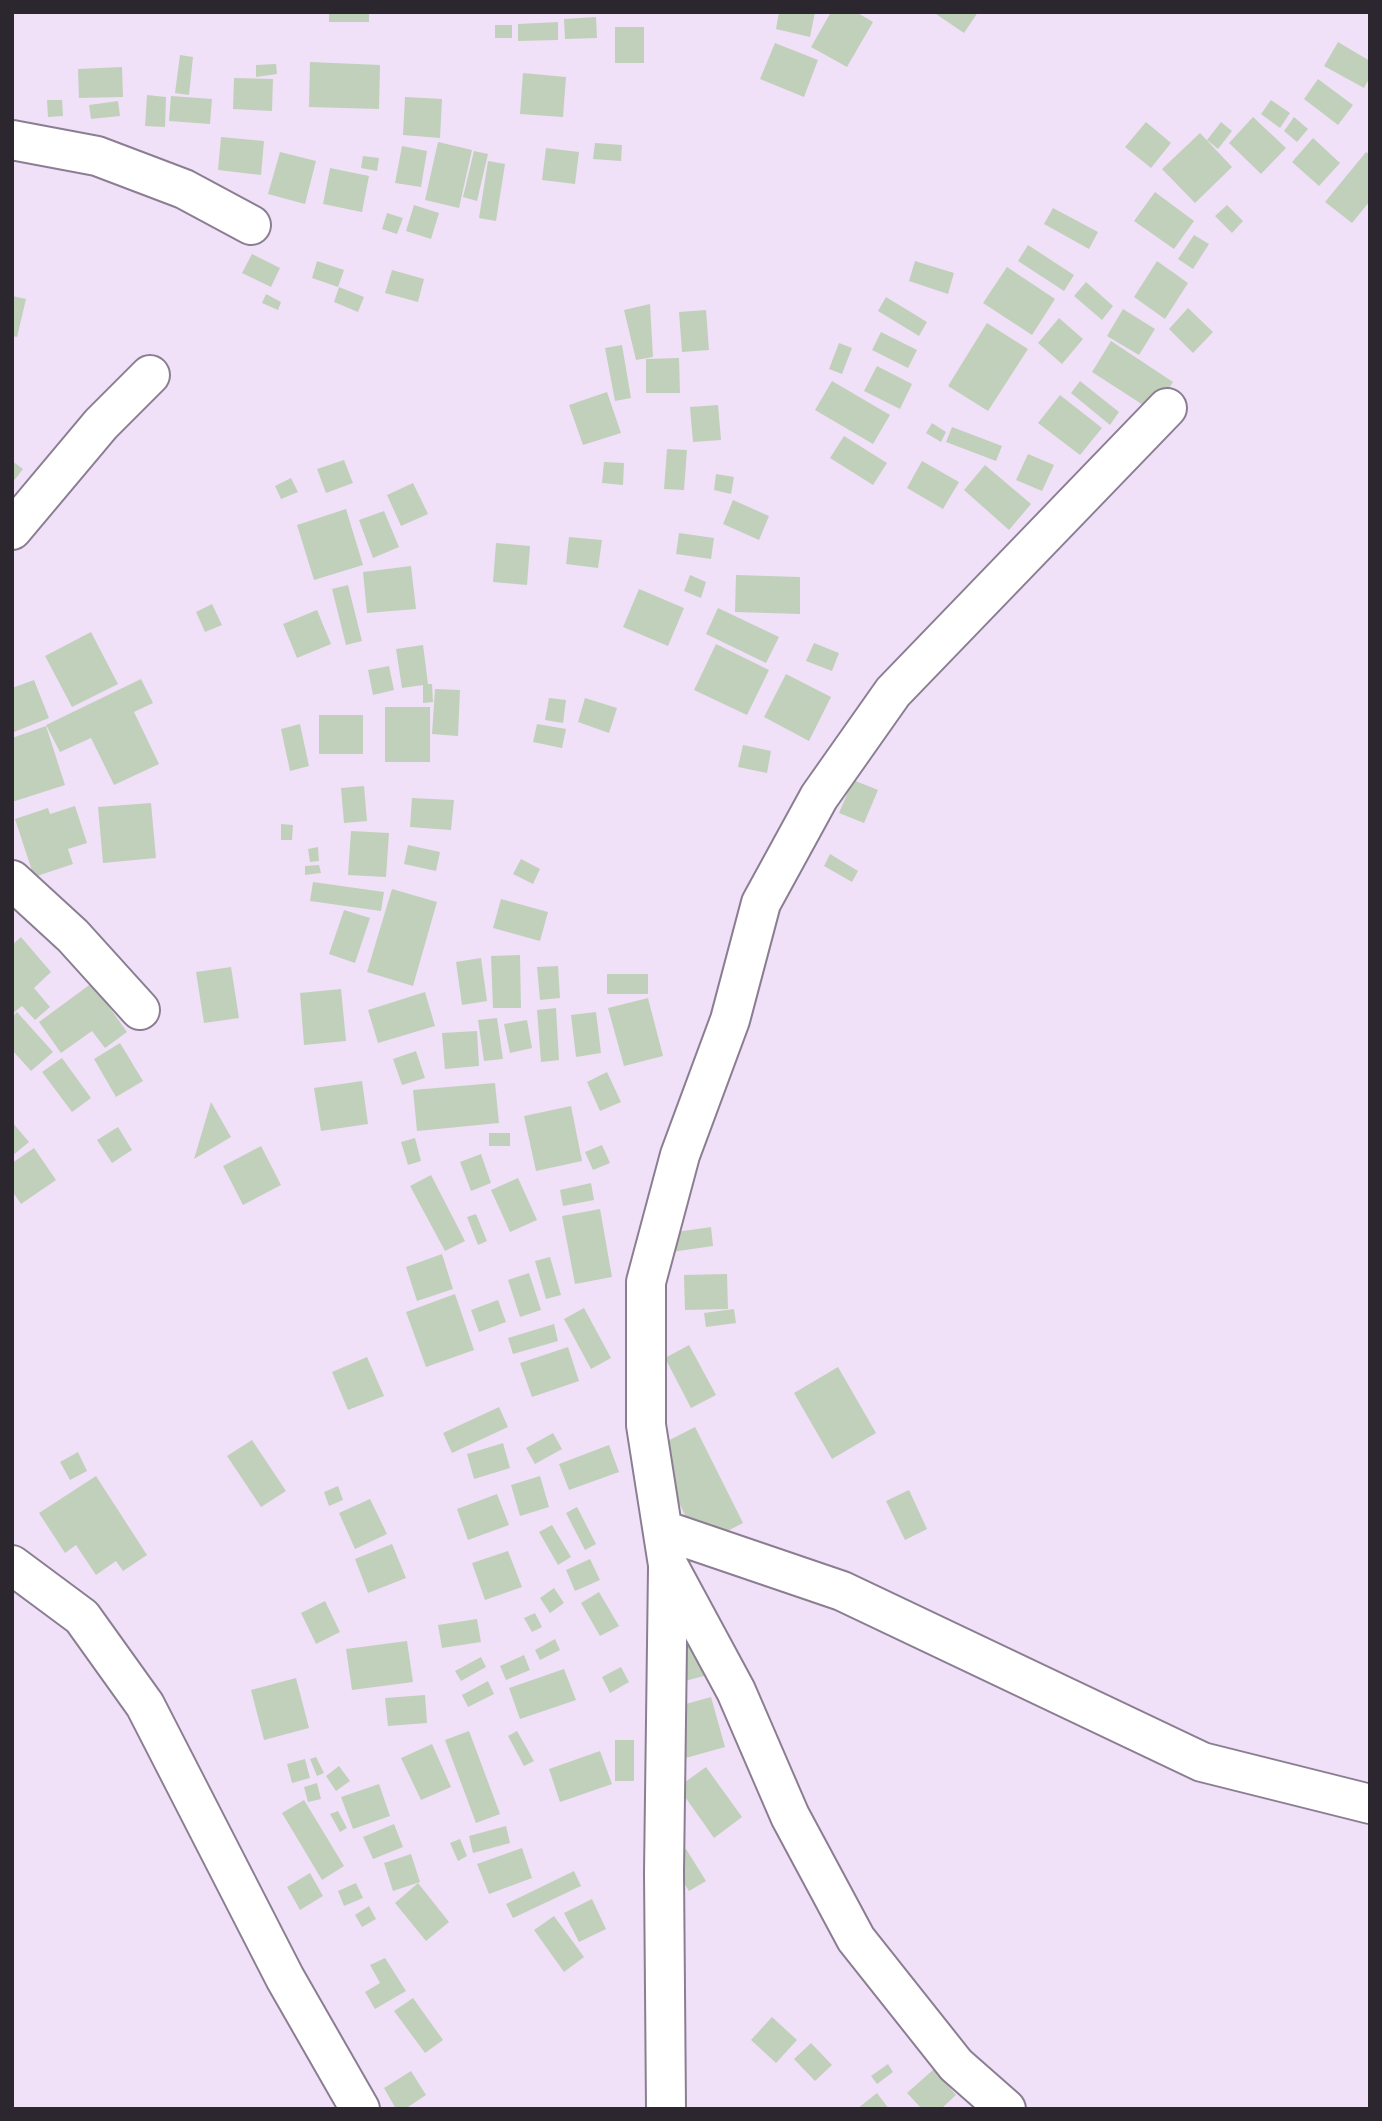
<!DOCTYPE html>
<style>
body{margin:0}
#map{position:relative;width:1382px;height:2121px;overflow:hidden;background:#f0e1f8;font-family:Quicksand,sans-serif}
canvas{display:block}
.frame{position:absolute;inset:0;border:14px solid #2c272f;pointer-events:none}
</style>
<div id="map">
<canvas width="1382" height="2121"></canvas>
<div class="frame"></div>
</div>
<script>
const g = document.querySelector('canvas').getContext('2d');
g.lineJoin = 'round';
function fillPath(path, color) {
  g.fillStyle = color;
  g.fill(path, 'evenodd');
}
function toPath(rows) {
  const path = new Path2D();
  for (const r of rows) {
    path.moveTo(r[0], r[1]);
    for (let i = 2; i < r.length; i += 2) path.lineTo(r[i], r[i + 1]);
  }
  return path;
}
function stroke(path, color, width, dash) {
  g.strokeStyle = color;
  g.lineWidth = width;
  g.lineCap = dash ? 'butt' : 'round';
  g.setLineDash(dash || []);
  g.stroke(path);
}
const building = toPath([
 [329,12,369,12,369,22,329,22],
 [779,12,815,12,810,37,776,29],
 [831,12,856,12,873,22,847,67,811,47],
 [933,12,978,12,964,33],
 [596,17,597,38,565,39,564,19],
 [558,22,558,40,518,41,518,24],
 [495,25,512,25,512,38,495,38],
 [615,27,644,27,644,63,615,63],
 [1338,42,1370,61,1370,77,1364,88,1324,66],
 [775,43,818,60,804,97,760,79],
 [180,55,193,57,189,95,175,93],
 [310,62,380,65,379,109,309,107],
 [276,64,277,74,256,77,256,65],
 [122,67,123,97,79,98,78,69],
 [523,73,566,77,563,117,520,114],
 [234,78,273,79,272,111,233,109],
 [1318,79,1353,105,1338,125,1304,99],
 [147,95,166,97,165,127,145,126],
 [171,96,212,99,210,124,169,121],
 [405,97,442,99,440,138,403,135],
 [47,100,62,100,63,116,48,117],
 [1271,100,1290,113,1280,128,1261,114],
 [118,101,120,116,91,119,89,105],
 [1253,117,1286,148,1261,174,1229,143],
 [1294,117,1308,129,1297,142,1284,131],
 [1146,122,1171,143,1151,168,1125,147],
 [1221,122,1232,131,1218,149,1207,140],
 [1200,133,1232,167,1195,203,1162,169],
 [221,137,264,141,261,175,218,170],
 [1313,138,1340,163,1319,186,1292,162],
 [438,142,472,150,459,208,425,200],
 [595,143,622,145,621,161,593,159],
 [402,146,427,151,421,187,395,183],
 [546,148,579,152,575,184,542,180],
 [474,151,488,154,477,201,463,197],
 [280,152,316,161,305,204,268,194],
 [1366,152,1370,155,1370,201,1352,223,1325,202],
 [363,156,379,158,377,171,361,168],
 [488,161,505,164,496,221,479,218],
 [330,168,369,176,362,212,323,204],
 [1155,192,1194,221,1174,249,1134,221],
 [414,205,439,213,431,239,406,231],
 [1227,205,1243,221,1232,233,1215,216],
 [1053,208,1098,232,1089,249,1044,224],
 [387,213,403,218,397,234,382,229],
 [1194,235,1209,244,1193,269,1178,259],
 [1028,245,1074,275,1064,291,1018,261],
 [252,254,280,268,271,287,242,273],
 [317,261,344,270,338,287,312,278],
 [915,261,954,273,948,294,909,281],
 [1157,261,1188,283,1165,319,1134,297],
 [1007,267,1055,299,1032,335,983,303],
 [392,270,424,279,418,302,385,293],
 [1086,282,1113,306,1102,320,1074,296],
 [339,287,364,297,358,312,334,302],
 [266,294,281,302,278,310,262,303],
 [12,296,26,299,17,337,12,336],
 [886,297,927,322,919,336,878,311],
 [650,304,653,357,636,360,624,310],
 [1188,308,1213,332,1193,353,1169,329],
 [1123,309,1155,329,1139,355,1107,336],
 [706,310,709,350,682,352,679,312],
 [1059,318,1083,339,1062,364,1038,343],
 [987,323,1028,349,988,411,948,386],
 [881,332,917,350,908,368,872,350],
 [1111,341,1173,382,1154,412,1092,372],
 [839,343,852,348,842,374,829,369],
 [622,345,631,398,615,401,605,348],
 [679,358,680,393,646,393,646,359],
 [877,366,912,384,900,409,864,391],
 [832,381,890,415,873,444,815,410],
 [1080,381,1119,412,1110,425,1071,393],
 [607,392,621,433,583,445,569,405],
 [1060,395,1102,428,1080,455,1038,423],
 [718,405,721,440,693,442,690,407],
 [932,423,946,432,941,442,926,433],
 [952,427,1002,446,996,461,946,442],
 [844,436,887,463,873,485,830,458],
 [667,449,687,450,684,490,664,489],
 [1028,454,1054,465,1042,491,1016,480],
 [344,460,353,483,326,493,317,469],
 [12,461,23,469,12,483],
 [922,461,959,482,943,509,907,488],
 [604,462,624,463,623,485,602,483],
 [985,465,1031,504,1009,530,964,490],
 [716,474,734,477,731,494,714,490],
 [291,478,298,492,281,499,275,486],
 [413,483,428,514,401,526,387,495],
 [733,500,769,516,759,540,723,524],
 [346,509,363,565,314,580,297,525],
 [384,511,399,547,373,558,359,520],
 [679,533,714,538,711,559,676,554],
 [569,537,602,540,598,568,566,564],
 [496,543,530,546,527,585,493,582],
 [411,566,416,609,367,613,363,572],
 [690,575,706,582,701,598,684,591],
 [736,575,800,577,800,614,735,612],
 [348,585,362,641,346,645,332,589],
 [639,589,684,608,668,646,623,627],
 [212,604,222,625,205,632,196,612],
 [718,608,779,637,766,663,706,634],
 [317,610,331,644,297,658,283,624],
 [91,632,118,684,72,707,45,656],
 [814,643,839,653,832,671,806,661],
 [716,644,769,670,747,715,694,690],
 [423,645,428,684,432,684,433,702,423,703,423,685,402,688,396,649],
 [389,666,394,690,373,695,368,670],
 [786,674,831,697,809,741,764,717],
 [141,679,153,703,134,712,159,764,114,785,91,738,60,752,46,725],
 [34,680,49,718,14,732,12,688],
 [435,689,460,690,458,736,432,734],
 [549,698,566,700,563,723,545,720],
 [585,698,617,708,609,733,578,722],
 [385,707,430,707,430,762,385,762],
 [319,715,363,715,363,754,319,754],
 [300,724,309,766,290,771,281,729],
 [537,724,566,729,562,748,533,742],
 [46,726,65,785,12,802,12,738],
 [743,745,771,751,767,773,738,767],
 [853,780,878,790,864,823,839,813],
 [364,786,367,821,344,823,341,788],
 [412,798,454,800,451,830,410,827],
 [151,803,156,858,103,863,98,807],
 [75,806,87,843,68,849,73,864,34,877,15,819,48,808,50,814],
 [281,824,293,825,292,840,281,840],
 [351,831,389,833,386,877,348,875],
 [408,845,440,852,436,871,404,864],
 [318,847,319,861,310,862,308,849],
 [830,854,858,871,852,882,824,866],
 [521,859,540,869,533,884,513,874],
 [319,865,321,873,305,875,305,866],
 [313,882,384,892,381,911,310,901],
 [392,889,437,902,413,986,367,972],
 [501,899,548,912,540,941,493,928],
 [344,910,370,918,355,963,329,954],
 [21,937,51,972,34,988,50,1007,35,1020,22,1006,12,1014,12,945],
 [520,955,521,1008,493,1008,491,956],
 [481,958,487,1001,462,1005,456,962],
 [558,966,560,998,540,1000,537,967],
 [231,967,239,1018,204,1023,196,972],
 [607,974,648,974,648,994,607,994],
 [92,983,127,1032,105,1048,92,1031,61,1053,39,1022],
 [341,989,346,1041,304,1045,300,993],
 [425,992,435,1026,378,1043,368,1010],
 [648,998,663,1056,624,1066,608,1008],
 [556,1008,559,1060,541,1062,537,1010],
 [17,1012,53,1052,31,1071,12,1050,12,1017],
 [596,1012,601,1053,576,1057,571,1015],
 [497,1018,503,1059,484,1061,478,1020],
 [527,1020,532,1048,510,1053,504,1024],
 [477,1031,479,1066,445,1069,442,1033],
 [120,1043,143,1081,116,1097,94,1059],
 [416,1051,425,1078,402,1085,393,1059],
 [62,1058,91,1098,72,1112,42,1072],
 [607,1072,621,1102,600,1111,587,1082],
 [362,1081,368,1124,321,1131,314,1088],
 [495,1083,499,1123,417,1131,413,1090],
 [211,1102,231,1137,194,1159],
 [571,1106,582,1161,536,1171,524,1116],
 [12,1122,29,1142,12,1156],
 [118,1127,132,1150,112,1163,97,1140],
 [489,1133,510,1133,510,1146,489,1146],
 [415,1138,421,1161,408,1165,401,1142],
 [602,1145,610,1163,593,1170,585,1152],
 [261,1146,281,1185,243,1205,223,1166],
 [34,1148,56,1180,21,1204,12,1191,12,1163],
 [481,1154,491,1183,471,1191,460,1162],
 [431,1175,465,1241,445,1251,410,1186],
 [518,1178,537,1220,510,1232,491,1190],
 [591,1183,594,1200,563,1206,560,1190],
 [600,1209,612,1277,575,1284,562,1216],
 [476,1214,487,1241,478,1245,467,1217],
 [711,1227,713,1246,664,1253,662,1234],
 [442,1254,453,1289,417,1301,406,1267],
 [550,1257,561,1295,546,1299,535,1261],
 [529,1273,541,1310,520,1317,508,1280],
 [727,1274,728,1309,685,1310,684,1275],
 [455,1294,474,1350,426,1367,406,1312],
 [498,1300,506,1322,479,1332,471,1310],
 [584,1308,611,1358,591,1369,564,1319],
 [734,1309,736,1323,706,1327,704,1313],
 [554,1324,558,1341,513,1354,508,1338],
 [689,1345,716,1395,691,1408,665,1358],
 [568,1347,579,1381,532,1397,520,1363],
 [367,1357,384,1396,348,1410,332,1372],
 [838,1367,876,1433,832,1459,794,1393],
 [499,1407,508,1427,452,1453,443,1433],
 [695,1427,743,1523,700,1545,652,1449],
 [553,1433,562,1449,535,1464,526,1448],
 [252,1440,286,1491,261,1507,227,1456],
 [503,1443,510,1468,474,1479,467,1454],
 [609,1445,619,1472,569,1490,559,1464],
 [78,1452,87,1471,70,1480,60,1462],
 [96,1476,147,1555,123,1571,116,1561,96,1575,76,1545,65,1553,39,1513],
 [540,1476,549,1507,520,1516,511,1485],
 [338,1486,343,1500,329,1506,324,1492],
 [909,1490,927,1529,905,1540,886,1501],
 [497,1494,509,1525,468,1540,457,1509],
 [370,1499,387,1534,355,1549,339,1513],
 [577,1507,596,1544,585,1550,566,1513],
 [552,1525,571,1557,558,1565,539,1532],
 [392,1544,406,1578,368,1593,355,1559],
 [508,1551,522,1587,485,1600,472,1563],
 [590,1559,600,1580,575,1591,566,1570],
 [554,1588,564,1603,550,1613,540,1598],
 [599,1592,619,1626,600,1636,581,1603],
 [325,1601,340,1632,316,1644,301,1613],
 [535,1613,542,1627,532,1632,524,1618],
 [477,1619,481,1642,442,1648,438,1625],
 [693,1621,708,1675,677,1683,663,1629],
 [555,1639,560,1650,540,1660,535,1650],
 [407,1641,413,1682,352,1690,346,1649],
 [524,1655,530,1670,506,1680,500,1666],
 [481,1657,486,1667,461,1681,455,1671],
 [621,1667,629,1682,610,1693,602,1677],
 [564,1669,576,1700,520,1719,509,1688],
 [296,1678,309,1728,264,1740,251,1690],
 [488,1681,494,1694,468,1707,462,1695],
 [425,1695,427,1723,388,1726,385,1698],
 [711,1697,725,1747,682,1759,668,1709],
 [469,1731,500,1814,476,1823,445,1740],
 [517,1731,534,1761,524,1766,508,1736],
 [615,1740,634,1740,634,1781,615,1781],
 [432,1744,451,1787,421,1800,401,1758],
 [600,1751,612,1784,560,1802,549,1769],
 [316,1757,324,1773,317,1776,310,1759],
 [305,1759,310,1778,292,1783,287,1764],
 [339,1766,350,1781,336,1791,326,1776],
 [706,1767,742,1817,714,1838,678,1787],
 [317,1783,321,1799,308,1802,304,1787],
 [379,1784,390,1816,353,1829,341,1797],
 [304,1800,344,1866,322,1880,282,1813],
 [338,1811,347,1828,340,1832,330,1814],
 [394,1824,403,1847,373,1859,363,1837],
 [506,1826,510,1843,473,1853,469,1836],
 [460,1839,467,1856,458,1861,450,1843],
 [522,1848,532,1878,489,1894,477,1864],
 [686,1849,706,1881,689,1891,669,1859],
 [411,1854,420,1882,393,1891,384,1863],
 [574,1871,581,1886,513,1918,506,1904],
 [310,1873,323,1896,300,1910,287,1887],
 [356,1883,363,1898,344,1906,338,1891],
 [418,1883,449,1922,426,1941,395,1903],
 [592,1899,606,1929,579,1942,564,1913],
 [369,1906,376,1919,362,1927,355,1915],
 [554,1916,584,1957,564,1972,534,1930],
 [385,1958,406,1991,375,2009,365,1992,380,1983,370,1965],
 [413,1998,443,2040,425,2053,394,2011],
 [772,2017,797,2040,776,2063,751,2040],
 [811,2043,832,2065,815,2081,794,2059],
 [888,2064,893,2072,877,2084,871,2076],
 [934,2069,956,2095,941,2109,922,2109,907,2093],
 [411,2071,426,2095,405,2109,396,2109,384,2088],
 [877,2093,889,2109,857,2109]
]);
const minor = toPath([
 [12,140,97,156,184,189,251,225],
 [12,530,101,424,150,375],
 [12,880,73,936,140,1010],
 [663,1530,842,1591,1202,1762,1370,1804],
 [12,1565,82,1617,145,1705,285,1978,360,2109],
 [666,2109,664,1872,668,1568],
 [1006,2109,956,2065,856,1939,790,1816,736,1691,668,1565,646,1425,646,1282,680,1155,730,1020,761,903,819,797,893,692,1167,408]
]);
fillPath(building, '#c1d0ba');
stroke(minor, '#8b7e92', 42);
stroke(minor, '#fff', 38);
</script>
